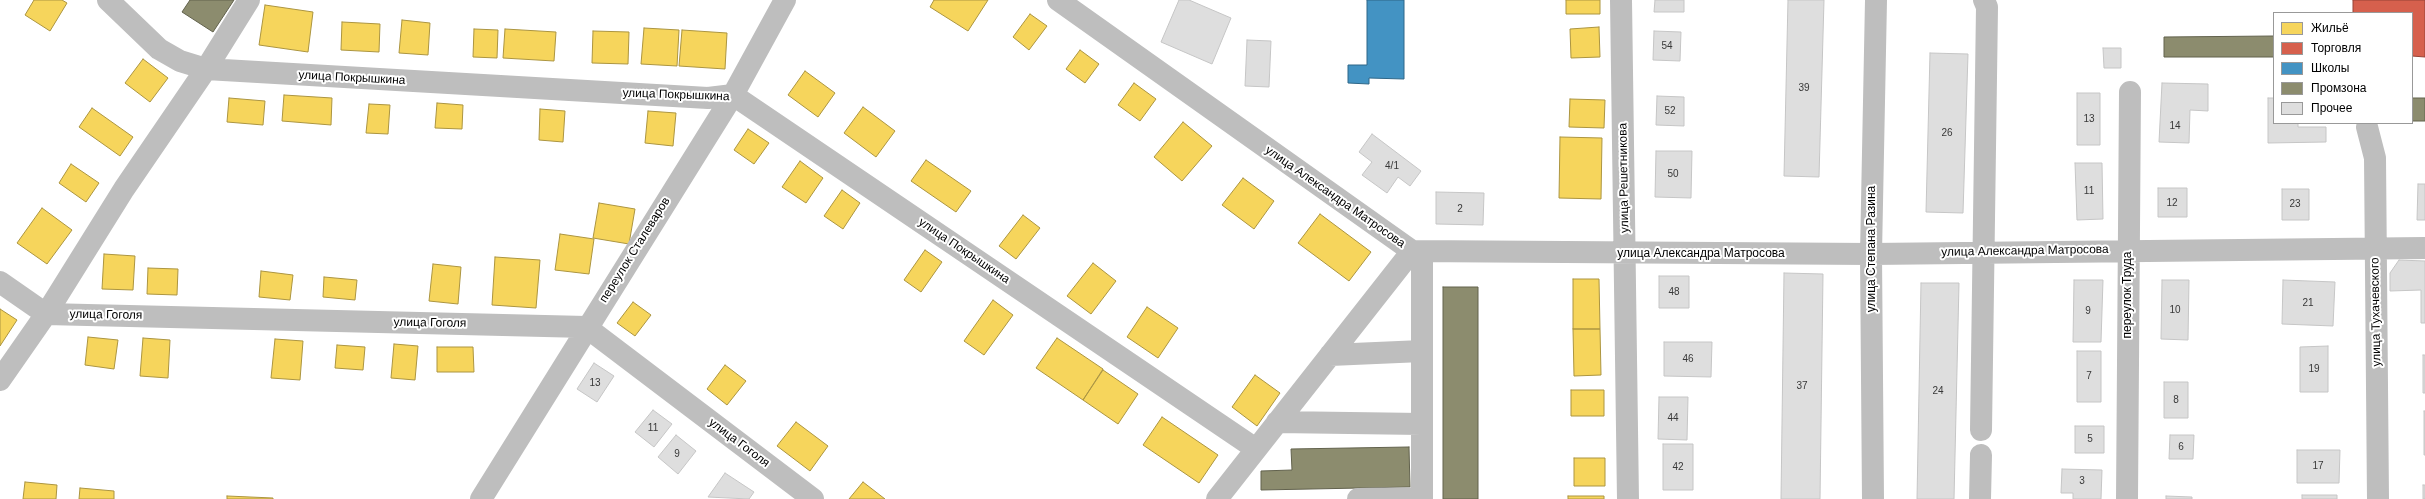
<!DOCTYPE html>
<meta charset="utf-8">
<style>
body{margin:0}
#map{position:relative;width:2425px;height:499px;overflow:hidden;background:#fff;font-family:Helvetica,sans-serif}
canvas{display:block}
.legend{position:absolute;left:2273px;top:12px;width:140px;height:112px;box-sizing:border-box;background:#fff;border:1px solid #999;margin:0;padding:5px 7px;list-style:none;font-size:12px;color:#000}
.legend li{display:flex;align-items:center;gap:8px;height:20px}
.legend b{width:20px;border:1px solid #999}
</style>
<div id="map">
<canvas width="2425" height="499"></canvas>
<ul class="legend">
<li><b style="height:11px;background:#f6d55c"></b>Жильё</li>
<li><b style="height:11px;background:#d6604d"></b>Торговля</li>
<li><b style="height:11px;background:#4393c3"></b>Школы</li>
<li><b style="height:11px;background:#8c8c6e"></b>Промзона</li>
<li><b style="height:11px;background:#dedede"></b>Прочее</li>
</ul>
</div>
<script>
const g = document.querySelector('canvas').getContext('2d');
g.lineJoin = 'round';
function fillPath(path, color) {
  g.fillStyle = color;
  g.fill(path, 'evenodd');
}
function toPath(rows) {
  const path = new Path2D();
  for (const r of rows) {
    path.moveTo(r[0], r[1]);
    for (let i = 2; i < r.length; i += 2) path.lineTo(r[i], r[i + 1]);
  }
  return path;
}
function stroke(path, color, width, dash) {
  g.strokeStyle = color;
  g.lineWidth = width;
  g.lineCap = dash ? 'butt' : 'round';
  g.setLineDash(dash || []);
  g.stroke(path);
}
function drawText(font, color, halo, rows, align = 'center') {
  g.font = font + ' Helvetica,sans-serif';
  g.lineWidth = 4;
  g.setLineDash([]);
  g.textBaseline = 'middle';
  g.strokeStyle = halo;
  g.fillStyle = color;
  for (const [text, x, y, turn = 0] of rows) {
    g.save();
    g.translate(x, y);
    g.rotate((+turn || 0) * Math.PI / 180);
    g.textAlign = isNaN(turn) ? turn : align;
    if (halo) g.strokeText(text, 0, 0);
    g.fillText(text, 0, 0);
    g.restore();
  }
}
const homes = toPath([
 [34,0,62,0,67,3,50,31,25,15,34,0],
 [934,0,988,0,968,31,930,7,934,0],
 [1566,0,1600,0,1600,14,1566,14,1566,0],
 [265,5,313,12,308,52,259,45,265,5],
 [1030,14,1047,26,1029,50,1013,37,1030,14],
 [402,20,430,23,428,55,399,53,402,20],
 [342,22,380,24,379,52,341,50,342,22],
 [1599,27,1600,57,1571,58,1570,29,1599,27],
 [644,28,679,30,677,66,641,64,644,28],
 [474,29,498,30,497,58,473,57,474,29],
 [505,29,556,32,554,61,503,58,505,29],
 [682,30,727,33,725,69,679,66,682,30],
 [593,31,629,32,628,64,592,63,593,31],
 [1080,50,1099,64,1085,83,1066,69,1080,50],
 [143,59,168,78,150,102,125,83,143,59],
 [805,71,835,93,818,117,788,95,805,71],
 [1134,83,1156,99,1140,121,1118,105,1134,83],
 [284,95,332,98,331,125,282,121,284,95],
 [229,98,265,101,263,125,227,122,229,98],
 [1570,99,1605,100,1604,128,1569,127,1570,99],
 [437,103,463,105,462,129,435,128,437,103],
 [369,104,390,105,388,134,366,133,369,104],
 [863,107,895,131,876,157,844,133,863,107],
 [92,108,133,137,120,156,79,127,92,108],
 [540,109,565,111,563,142,539,140,540,109],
 [648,111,676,113,673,146,645,143,648,111],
 [1183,122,1212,146,1182,181,1154,157,1183,122],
 [748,129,769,143,754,164,734,150,748,129],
 [1560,137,1602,138,1601,199,1559,198,1560,137],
 [926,160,971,191,956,212,911,181,926,160],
 [800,161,823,178,806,203,782,187,800,161],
 [71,164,99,183,86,202,59,183,71,164],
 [1243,178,1274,201,1254,229,1222,205,1243,178],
 [842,190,860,203,843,229,824,216,842,190],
 [599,203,635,209,629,244,593,238,599,203],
 [42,208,72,230,47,264,17,243,42,208],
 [1320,214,1371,252,1349,281,1298,243,1320,214],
 [1023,215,1040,228,1016,259,999,246,1023,215],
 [560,234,594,239,589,274,555,270,560,234],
 [925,250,942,262,921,292,904,280,925,250],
 [104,254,135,256,133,290,102,289,104,254],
 [495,257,540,260,536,308,492,305,495,257],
 [1093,263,1116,281,1091,314,1067,296,1093,263],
 [433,264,461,267,458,304,429,301,433,264],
 [148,268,178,269,177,295,147,294,148,268],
 [261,271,293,275,290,300,259,297,261,271],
 [324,277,357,280,355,300,323,297,324,277],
 [1573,279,1599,279,1600,329,1573,329,1573,279],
 [993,300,1013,315,984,355,964,341,993,300],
 [633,302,651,315,635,336,617,323,633,302],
 [1147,307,1178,328,1158,358,1127,337,1147,307],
 [0,309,17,320,0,346,0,309],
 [1573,329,1600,329,1601,375,1574,376,1573,329],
 [88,337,118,340,114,369,85,365,88,337],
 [143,338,170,340,168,378,140,376,143,338],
 [1057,338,1103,369,1083,400,1036,368,1057,338],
 [275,339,303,341,300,380,271,378,275,339],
 [394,344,418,346,415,380,391,378,394,344],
 [337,345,365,347,363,370,335,368,337,345],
 [437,347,473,347,474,372,437,372,437,347],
 [725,365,746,381,727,405,707,389,725,365],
 [1103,370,1138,394,1118,424,1083,400,1103,370],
 [1255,375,1280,393,1257,426,1232,407,1255,375],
 [1571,390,1604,390,1604,416,1571,416,1571,390],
 [1162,417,1218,455,1199,483,1143,445,1162,417],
 [796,422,828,446,810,471,777,446,796,422],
 [1574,458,1605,458,1605,486,1574,486,1574,458],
 [25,482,57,485,56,499,23,499,25,482],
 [863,482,885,499,849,499,863,482],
 [80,488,114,491,114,499,79,499,80,488],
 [227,496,273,498,273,499,227,499,227,496],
 [1568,496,1604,496,1604,499,1568,499,1568,496]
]);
const shops = toPath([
 [2353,0,2425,0,2425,57,2412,56,2412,13,2353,13,2353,0]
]);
const schools = toPath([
 [1367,0,1404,0,1404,79,1369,78,1369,84,1348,83,1348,65,1367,65,1367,0]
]);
const industry = toPath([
 [190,0,234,0,213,32,182,12,190,0],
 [2274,36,2274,57,2164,57,2164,37,2274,36],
 [2412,98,2425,98,2425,121,2412,121,2412,98],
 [1443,287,1478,287,1478,499,1443,499,1443,287],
 [1409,447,1410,487,1261,490,1261,471,1292,470,1291,449,1409,447]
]);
const building = toPath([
 [1179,0,1189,0,1231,18,1212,64,1161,42,1179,0],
 [1655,0,1684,0,1684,12,1654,12,1655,0],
 [1788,0,1824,0,1819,177,1784,176,1788,0],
 [1654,31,1681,32,1680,61,1653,60,1654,31],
 [1247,40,1271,41,1269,87,1245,86,1247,40],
 [2103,48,2121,48,2121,68,2104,68,2103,48],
 [1930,53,1968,54,1963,213,1926,212,1930,53],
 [2162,83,2208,84,2208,111,2190,110,2189,143,2159,142,2162,83],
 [2077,93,2100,93,2100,145,2077,145,2077,93],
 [1657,96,1684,97,1684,126,1656,125,1657,96],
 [2268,98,2274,98,2274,123,2298,123,2298,127,2326,127,2326,142,2268,143,2268,98],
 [1372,134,1421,171,1410,186,1398,177,1387,193,1362,175,1372,162,1359,152,1372,134],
 [1656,151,1692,151,1691,198,1655,197,1656,151],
 [2075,163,2102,163,2103,219,2077,220,2075,163],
 [2418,184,2425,184,2425,220,2417,220,2418,184],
 [2158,188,2187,188,2187,217,2158,217,2158,188],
 [2282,189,2309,189,2309,220,2282,220,2282,189],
 [1436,192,1484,193,1483,225,1436,224,1436,192],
 [2399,260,2425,261,2425,323,2421,323,2421,290,2390,291,2390,273,2399,260],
 [1784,273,1823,274,1820,499,1781,499,1784,273],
 [1659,276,1689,276,1689,308,1659,308,1659,276],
 [2074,280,2103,280,2101,342,2073,342,2074,280],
 [2162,280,2189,280,2188,340,2161,339,2162,280],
 [2283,280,2335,282,2333,326,2282,324,2283,280],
 [1921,283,1959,283,1954,499,1917,499,1921,283],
 [1664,342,1712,342,1711,377,1664,376,1664,342],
 [2328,346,2328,392,2300,392,2300,347,2328,346],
 [2077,351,2101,351,2101,402,2077,402,2077,351],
 [2423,355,2425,355,2425,393,2423,393,2423,355],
 [594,363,614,376,597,402,577,389,594,363],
 [2164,382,2188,382,2188,418,2164,418,2164,382],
 [1659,397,1688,397,1687,440,1658,439,1659,397],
 [653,410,672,424,654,447,635,432,653,410],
 [2424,411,2425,411,2425,455,2424,455,2424,411],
 [2075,426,2104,426,2104,453,2075,453,2075,426],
 [676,435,696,451,678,474,658,457,676,435],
 [2170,435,2194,435,2193,459,2169,459,2170,435],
 [1663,444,1693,444,1693,490,1663,490,1663,444],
 [2297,450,2340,450,2339,483,2297,483,2297,450],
 [2062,469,2102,470,2101,499,2073,499,2073,493,2061,493,2062,469],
 [725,473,754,492,749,499,708,497,725,473],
 [2423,485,2425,485,2425,499,2423,499,2423,485],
 [2302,495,2337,495,2337,499,2302,499,2302,495],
 [2166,496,2192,497,2192,499,2166,499,2166,496]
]);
const minor = toPath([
 [108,0,159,49,180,61,206,69,708,98,733,95,1256,449],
 [1058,0,1412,251,1871,254,2425,248],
 [1621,0,1628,499],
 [2367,127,2375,158,2378,499],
 [1422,252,1422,499],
 [0,282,46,314,586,327,813,499],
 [1330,355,1422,351],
 [0,380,46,314,124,189,206,69,249,0],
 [1277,422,1422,424],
 [1981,430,1987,7,1984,0],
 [481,499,733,95,785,0],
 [1217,499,1412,251],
 [1358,499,1422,498],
 [1873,499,1871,254,1876,0],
 [1980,499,1981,455],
 [2127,499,2130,92]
]);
const numberNames = [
 ["54",1667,46],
 ["39",1804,88],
 ["52",1670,111],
 ["13",2089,119],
 ["14",2175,126],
 ["26",1947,133],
 ["4/1",1392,166],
 ["50",1673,174],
 ["11",2089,191],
 ["12",2172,203],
 ["23",2295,204],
 ["2",1460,209],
 ["48",1674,292],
 ["21",2308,303],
 ["10",2175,310],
 ["9",2088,311],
 ["46",1688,359],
 ["19",2314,369],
 ["7",2089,376],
 ["13",595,383],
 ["37",1802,386],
 ["24",1938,391],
 ["8",2176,400],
 ["44",1673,418],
 ["11",653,428],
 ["5",2090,439],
 ["6",2181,447],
 ["9",677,454],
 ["17",2318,466],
 ["42",1678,467],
 ["3",2082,481]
];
const streetNames = [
 ["улица Покрышкина",352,78,3],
 ["улица Покрышкина",676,95,2],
 ["улица Решетникова",1624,178,-91],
 ["улица Александра Матросова",1335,197,35],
 ["улица Степана Разина",1872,249,-90],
 ["переулок Сталеваров",635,250,-58],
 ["улица Покрышкина",964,251,34],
 ["улица Александра Матросова",2025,251,-1],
 ["улица Александра Матросова",1701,254],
 ["переулок Труда",2128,295,-90],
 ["улица Тухачевского",2376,312,-91],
 ["улица Гоголя",106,315,1],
 ["улица Гоголя",430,323,1],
 ["улица Гоголя",739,443,37]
];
fillPath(homes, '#f6d55c');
stroke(homes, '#ac9540', 1);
fillPath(shops, '#d6604d');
stroke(shops, '#964336', 1);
fillPath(schools, '#4393c3');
stroke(schools, '#2f6788', 1);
fillPath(industry, '#8c8c6e');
stroke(industry, '#62624d', 1);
fillPath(building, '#dedede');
stroke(building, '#c6c6c6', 1);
stroke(minor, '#bebebe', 22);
drawText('10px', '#383838', null, numberNames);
drawText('12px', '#000', '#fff', streetNames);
</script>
